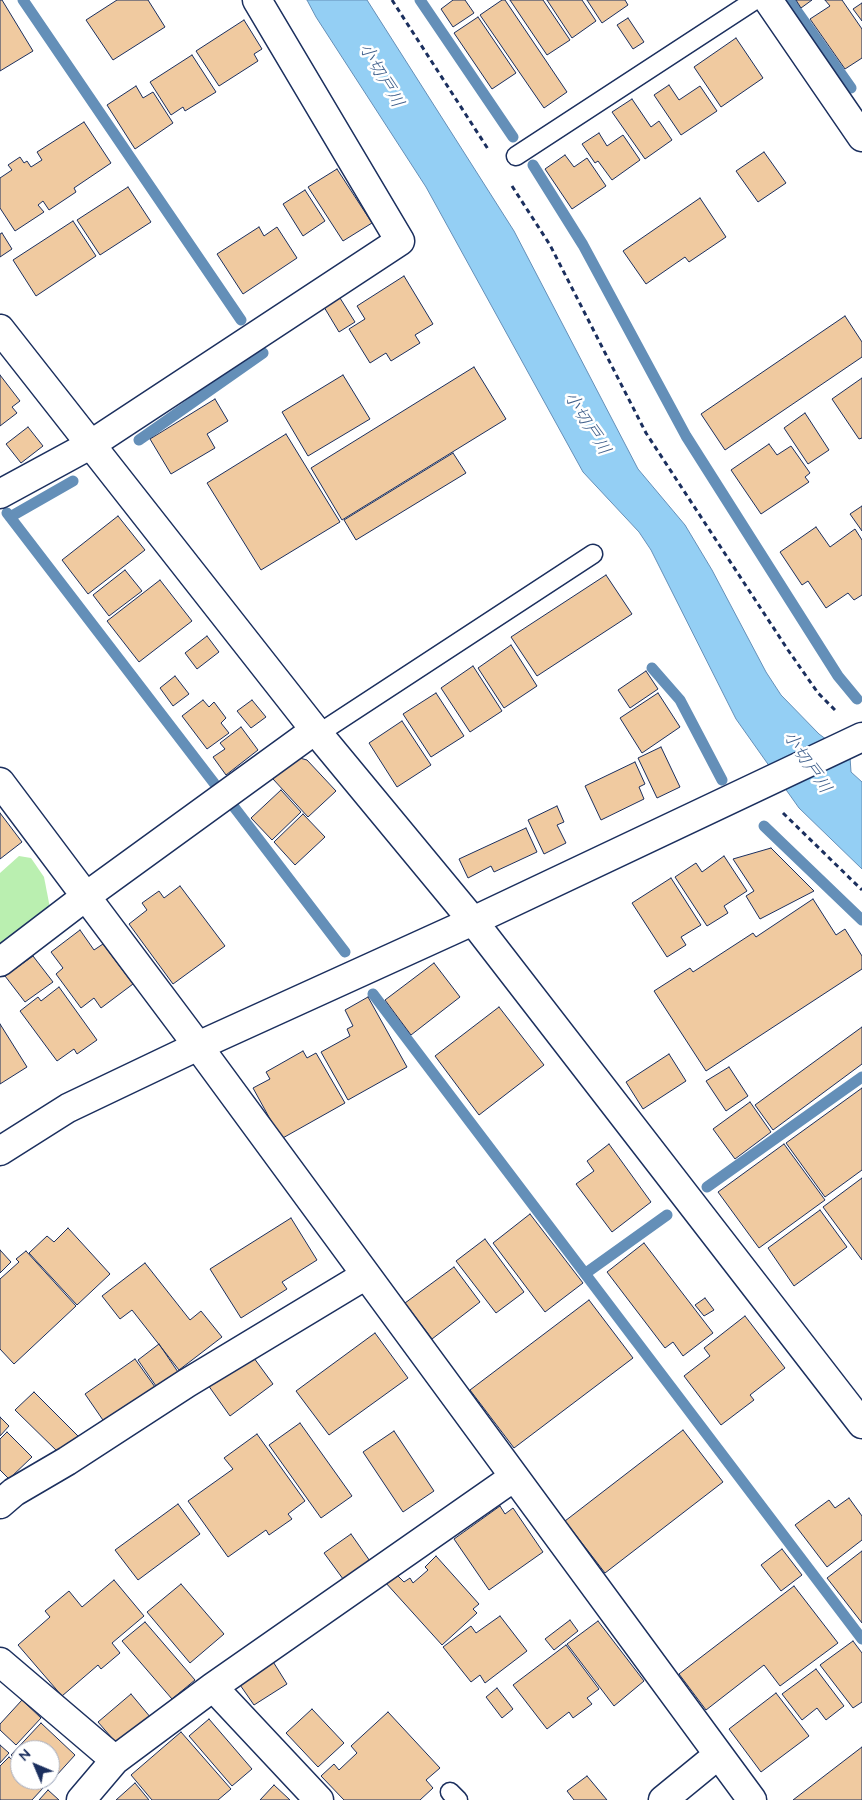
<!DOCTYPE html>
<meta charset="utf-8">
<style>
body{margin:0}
#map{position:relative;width:862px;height:1800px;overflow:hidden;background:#fff;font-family:"Architects Daughter",sans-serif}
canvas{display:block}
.north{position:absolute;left:10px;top:1740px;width:50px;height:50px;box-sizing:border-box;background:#fff;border:1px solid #a4acbf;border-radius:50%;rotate:315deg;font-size:14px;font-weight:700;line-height:20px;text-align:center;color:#1b2f5e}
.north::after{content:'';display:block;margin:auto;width:18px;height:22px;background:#1b2f5e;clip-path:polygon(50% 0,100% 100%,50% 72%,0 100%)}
</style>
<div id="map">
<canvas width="862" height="1800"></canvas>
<div class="north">N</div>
</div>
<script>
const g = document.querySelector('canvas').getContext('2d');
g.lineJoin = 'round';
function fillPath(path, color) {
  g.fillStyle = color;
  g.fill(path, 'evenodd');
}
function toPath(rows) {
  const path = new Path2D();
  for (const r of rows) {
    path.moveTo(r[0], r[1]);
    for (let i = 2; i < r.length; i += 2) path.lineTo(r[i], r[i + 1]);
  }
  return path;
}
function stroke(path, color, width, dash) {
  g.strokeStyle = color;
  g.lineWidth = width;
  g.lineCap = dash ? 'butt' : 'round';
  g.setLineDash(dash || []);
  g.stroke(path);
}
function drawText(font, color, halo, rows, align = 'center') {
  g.font = font + ' "Architects Daughter","Klee One",sans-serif';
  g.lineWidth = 5;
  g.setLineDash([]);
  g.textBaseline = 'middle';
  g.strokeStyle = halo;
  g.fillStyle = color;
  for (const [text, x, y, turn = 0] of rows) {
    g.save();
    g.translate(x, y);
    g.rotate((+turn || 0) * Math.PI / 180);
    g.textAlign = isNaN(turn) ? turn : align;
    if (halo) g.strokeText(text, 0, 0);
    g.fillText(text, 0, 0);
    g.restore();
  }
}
const green = toPath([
 [19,856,31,858,44,877,50,908,0,954,0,873]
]);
const water = toPath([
 [307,0,367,0,514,231,638,469,685,525,712,570,766,672,781,695,819,734,850,757,851,772,862,782,862,869,799,808,736,719,651,550,639,532,583,472,426,187,316,17,307,0]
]);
const stream = toPath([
 [23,0,241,320],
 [420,0,513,137],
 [789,0,851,88],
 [533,165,583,245,686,436,838,676,857,699],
 [139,440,263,353],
 [7,513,214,783],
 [10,517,73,481],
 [652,668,680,700,722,780],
 [234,807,345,952],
 [764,826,862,920],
 [373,994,862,1639],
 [707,1187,862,1077],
 [586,1273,667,1215]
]);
const building = toPath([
 [0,0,2,0,33,51,0,71,0,0],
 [117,0,148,0,165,27,113,60,86,20,117,0],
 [453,0,465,0,474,13,453,27,441,9,453,0],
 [502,0,505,0,567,92,544,108,480,15,502,0],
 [510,0,543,0,570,40,547,55,510,0],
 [547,0,582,0,596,21,572,38,547,0],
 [587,0,625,0,628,5,602,23,587,0],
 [796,0,812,0,801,8,796,0],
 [825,0,842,0,862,29,862,58,845,69,810,19,830,6,825,0],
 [862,3,862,21,853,9,862,3],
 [478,17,516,73,492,89,454,33,478,17],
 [628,18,644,42,633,49,617,25,628,18],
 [244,20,262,49,254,54,258,61,219,86,196,51,244,20],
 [736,38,763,78,721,107,694,67,736,38],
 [192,55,216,92,185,111,183,107,171,115,150,82,192,55],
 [669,85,679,100,700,86,717,111,681,135,654,95,669,85],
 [136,86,143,98,153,92,173,123,135,149,107,105,136,86],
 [632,99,651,127,659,121,672,140,645,159,612,112,632,99],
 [84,122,111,163,74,188,76,192,49,210,43,201,38,205,44,212,15,231,0,208,0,178,12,170,8,165,20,157,24,163,27,161,31,167,42,160,37,152,84,122],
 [599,133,607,146,623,135,640,160,612,180,598,161,595,163,582,144,599,133],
 [764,152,786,183,758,202,736,171,764,152],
 [565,155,574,167,587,158,606,186,572,209,545,169,565,155],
 [337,169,372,223,343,241,308,187,337,169],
 [128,187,151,222,100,255,77,220,128,187],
 [305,190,325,221,303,236,283,204,305,190],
 [700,198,726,237,689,262,685,257,646,284,623,251,700,198],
 [73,221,96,256,36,296,13,260,73,221],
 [259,227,264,236,277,227,297,258,243,294,217,254,259,227],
 [2,233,12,249,0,257,0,234,2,233],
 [404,276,433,324,415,335,420,343,391,361,386,353,370,363,349,329,365,319,357,306,404,276],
 [340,298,355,322,339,332,324,307,340,298],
 [845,316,862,342,862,357,725,450,701,414,845,316],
 [474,367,506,419,342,520,311,468,474,367],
 [0,375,20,401,12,407,17,413,0,426,0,375],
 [343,375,370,419,308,456,282,412,343,375],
 [862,378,862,438,859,439,832,399,862,378],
 [215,399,228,421,207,434,215,448,171,474,150,439,215,399],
 [805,413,829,450,808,464,784,428,805,413],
 [28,427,43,446,21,463,6,444,28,427],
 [286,434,340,522,261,570,207,483,286,434],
 [769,444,777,455,791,446,810,473,805,477,809,482,761,514,731,470,769,444],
 [453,453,466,473,356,540,344,520,453,453],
 [862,506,862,531,850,514,862,506],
 [118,516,145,550,88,594,62,560,118,516],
 [816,527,830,547,855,529,862,540,862,595,854,600,848,593,826,608,808,581,802,585,780,552,816,527],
 [125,570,142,591,109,616,93,595,125,570],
 [606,575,632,614,537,676,511,637,606,575],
 [160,580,192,621,139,662,107,621,160,580],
 [207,636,219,652,197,669,185,653,207,636],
 [511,645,537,686,504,708,478,668,511,645],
 [473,666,502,711,470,732,441,688,473,666],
 [646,671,658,689,630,708,618,690,646,671],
 [175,676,189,694,173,706,160,688,175,676],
 [436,693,464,736,431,757,403,714,436,693],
 [658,693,680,727,642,753,620,718,658,693],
 [203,700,209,707,214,702,226,718,221,723,229,733,207,749,182,716,203,700],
 [252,700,266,717,251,728,237,711,252,700],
 [402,721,431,765,397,787,369,743,402,721],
 [241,727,258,750,226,775,213,757,225,749,220,743,241,727],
 [661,747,680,787,657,798,638,758,661,747],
 [296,757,307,760,336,791,308,817,273,779,296,757],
 [635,762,645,784,639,787,644,799,601,820,585,786,635,762],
 [281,790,301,812,272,840,251,818,281,790],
 [557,806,564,822,557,825,566,843,544,854,528,820,557,806],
 [0,813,22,842,0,859,0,813],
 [303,814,325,837,295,865,274,842,303,814],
 [526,828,537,852,494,872,491,866,468,878,459,859,526,828],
 [771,848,814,891,760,919,746,896,754,891,733,859,771,848],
 [724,856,747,891,724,906,728,913,707,926,675,877,696,863,702,872,724,856],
 [671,878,701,925,681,937,686,945,667,957,632,903,671,878],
 [180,886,225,946,173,984,129,924,147,910,142,903,159,891,164,898,180,886],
 [813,899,836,935,845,929,862,956,862,969,706,1071,654,991,690,968,693,972,753,933,756,937,813,899],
 [80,930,94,950,103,944,133,984,101,1008,94,998,81,1008,56,974,63,968,51,952,80,930],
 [33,956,53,982,25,1002,5,976,33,956],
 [434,963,460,997,411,1035,385,1000,434,963],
 [59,987,97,1040,77,1054,74,1049,57,1061,20,1011,38,997,41,1001,59,987],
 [368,997,407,1067,348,1100,321,1052,350,1036,347,1029,353,1026,345,1010,368,997],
 [499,1007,544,1065,479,1115,435,1056,499,1007],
 [0,1024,27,1067,0,1084,0,1024],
 [862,1027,862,1064,773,1130,755,1105,862,1027],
 [303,1051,307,1058,316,1053,345,1103,281,1139,253,1088,270,1079,266,1072,303,1051],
 [669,1054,686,1081,643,1109,626,1082,669,1054],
 [729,1067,748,1096,726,1111,706,1081,729,1067],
 [862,1088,862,1170,825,1197,786,1143,862,1088],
 [750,1102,771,1132,735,1159,713,1129,750,1102],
 [609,1144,651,1202,612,1232,576,1184,594,1171,587,1161,609,1144],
 [784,1144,825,1200,759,1248,718,1192,784,1144],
 [862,1178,862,1260,823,1207,862,1178],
 [820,1210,847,1247,794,1286,768,1248,820,1210],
 [530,1214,583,1283,545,1312,493,1243,530,1214],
 [291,1218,317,1260,282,1282,287,1289,241,1318,210,1269,291,1218],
 [68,1228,110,1274,77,1305,29,1253,47,1236,54,1242,68,1228],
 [485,1239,524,1292,496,1313,456,1261,485,1239],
 [644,1243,713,1333,683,1356,673,1342,665,1348,607,1272,644,1243],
 [0,1250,11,1262,0,1273,0,1250],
 [26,1251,76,1306,14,1364,0,1349,0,1279,19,1262,16,1259,26,1251],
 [145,1263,190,1320,201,1311,222,1337,179,1370,132,1310,120,1319,102,1296,145,1263],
 [454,1267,480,1302,432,1339,405,1303,454,1267],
 [705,1298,714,1310,704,1316,695,1305,705,1298],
 [589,1300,633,1358,514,1448,470,1390,589,1300],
 [745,1316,785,1368,750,1395,754,1400,721,1425,684,1376,710,1356,704,1348,745,1316],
 [375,1333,408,1378,329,1435,296,1391,375,1333],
 [159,1344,178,1372,156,1386,138,1360,159,1344],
 [251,1354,273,1384,230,1416,208,1385,251,1354],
 [135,1359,155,1387,105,1423,85,1394,135,1359],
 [34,1392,78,1436,60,1454,15,1410,34,1392],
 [0,1417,9,1426,0,1436,0,1417],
 [300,1423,352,1496,321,1518,269,1445,300,1423],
 [683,1430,723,1482,605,1573,565,1521,683,1430],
 [394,1431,434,1491,403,1512,363,1452,394,1431],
 [7,1432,32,1457,9,1479,0,1470,0,1439,7,1432],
 [257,1434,305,1501,288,1514,292,1519,269,1535,266,1530,228,1557,188,1501,233,1469,224,1458,257,1434],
 [849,1498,862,1516,862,1540,827,1567,795,1525,829,1500,835,1508,849,1498],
 [178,1504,200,1534,138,1580,115,1550,178,1504],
 [500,1506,505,1514,513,1508,543,1552,489,1590,454,1539,500,1506],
 [351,1534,372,1564,346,1583,324,1553,351,1534],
 [782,1549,802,1575,781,1591,761,1565,782,1549],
 [862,1551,862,1623,827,1578,862,1551],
 [436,1556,479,1604,473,1609,477,1613,442,1645,385,1582,395,1573,404,1582,410,1578,413,1583,428,1570,425,1567,436,1556],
 [114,1580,144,1616,112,1643,120,1653,101,1669,98,1665,62,1696,18,1645,50,1617,45,1611,69,1591,82,1607,114,1580],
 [181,1584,224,1634,190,1663,147,1612,181,1584],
 [794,1586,838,1643,780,1686,764,1665,706,1710,679,1674,794,1586],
 [500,1616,527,1651,485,1683,480,1675,471,1682,443,1647,471,1626,476,1633,500,1616],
 [570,1620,578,1631,554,1650,545,1639,570,1620],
 [598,1621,644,1681,614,1706,567,1644,598,1621],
 [145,1622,195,1680,172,1699,122,1641,145,1622],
 [853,1641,862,1653,862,1702,853,1708,820,1665,853,1641],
 [566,1645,599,1689,587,1698,592,1704,573,1718,569,1712,547,1729,513,1685,566,1645],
 [272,1660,287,1684,254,1705,238,1682,272,1660],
 [816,1669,844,1706,826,1720,817,1708,802,1720,782,1694,816,1669],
 [497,1688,513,1709,502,1718,486,1697,497,1688],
 [776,1693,809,1736,761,1772,729,1729,776,1693],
 [131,1694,151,1718,118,1745,98,1722,131,1694],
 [22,1700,41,1718,16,1745,0,1730,0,1724,22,1700],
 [312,1709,344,1743,318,1767,286,1733,312,1709],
 [388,1712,440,1768,426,1780,433,1788,420,1800,344,1800,321,1776,334,1764,339,1770,357,1753,351,1746,388,1712],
 [209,1719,252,1769,232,1786,189,1736,209,1719],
 [41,1723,75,1755,46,1787,38,1780,50,1780,50,1750,20,1750,20,1763,11,1755,41,1723],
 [181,1732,231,1789,218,1800,152,1800,131,1775,181,1732],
 [0,1745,9,1753,0,1763,0,1745],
 [862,1747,862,1800,793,1800,862,1747],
 [9,1757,20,1767,20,1780,34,1780,43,1788,32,1800,0,1800,0,1766,9,1757],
 [587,1776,607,1800,574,1800,567,1791,587,1776],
 [135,1783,149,1800,116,1800,135,1783],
 [274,1785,290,1800,260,1800,274,1785],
 [48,1790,59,1800,39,1800,48,1790]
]);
const path = toPath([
 [392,0,488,149],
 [512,186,550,245,646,433,788,650,818,693,836,711],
 [783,813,862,890]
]);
const service = toPath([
 [516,156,755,0],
 [318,734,593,554],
 [450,1792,458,1800]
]);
const minor = toPath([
 [768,0,862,137],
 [0,494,90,445,400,241,257,0],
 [0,782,198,1046,752,1800],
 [0,962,85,897,315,730],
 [0,1151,68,1108,198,1046,473,921],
 [0,1504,14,1492,67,1461,187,1383,366,1275],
 [0,1662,115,1760],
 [213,1687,319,1800],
 [81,1800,115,1760,213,1687,514,1477],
 [663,1800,718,1755]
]);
const tertiary = toPath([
 [0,329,315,730,473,921,862,1424],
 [473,921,862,737]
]);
const waterNames = [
 ["小切戸川",380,76,60],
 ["小切戸川",586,424,58],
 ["小切戸川",806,763,56]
];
fillPath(green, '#baefb0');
fillPath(water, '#94cff4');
stroke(water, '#648fb8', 1);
stroke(stream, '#648fb8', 11);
fillPath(building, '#f0caa0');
stroke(building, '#1b2f5e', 1);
stroke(service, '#1b2f5e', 21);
stroke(minor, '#1b2f5e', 31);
stroke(tertiary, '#1b2f5e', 31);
stroke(path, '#1b2f5e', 3, [5, 4]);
stroke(service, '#fff', 18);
stroke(minor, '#fff', 28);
stroke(tertiary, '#fff', 28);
drawText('italic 18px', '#3f5f8b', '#fff', waterNames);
</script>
